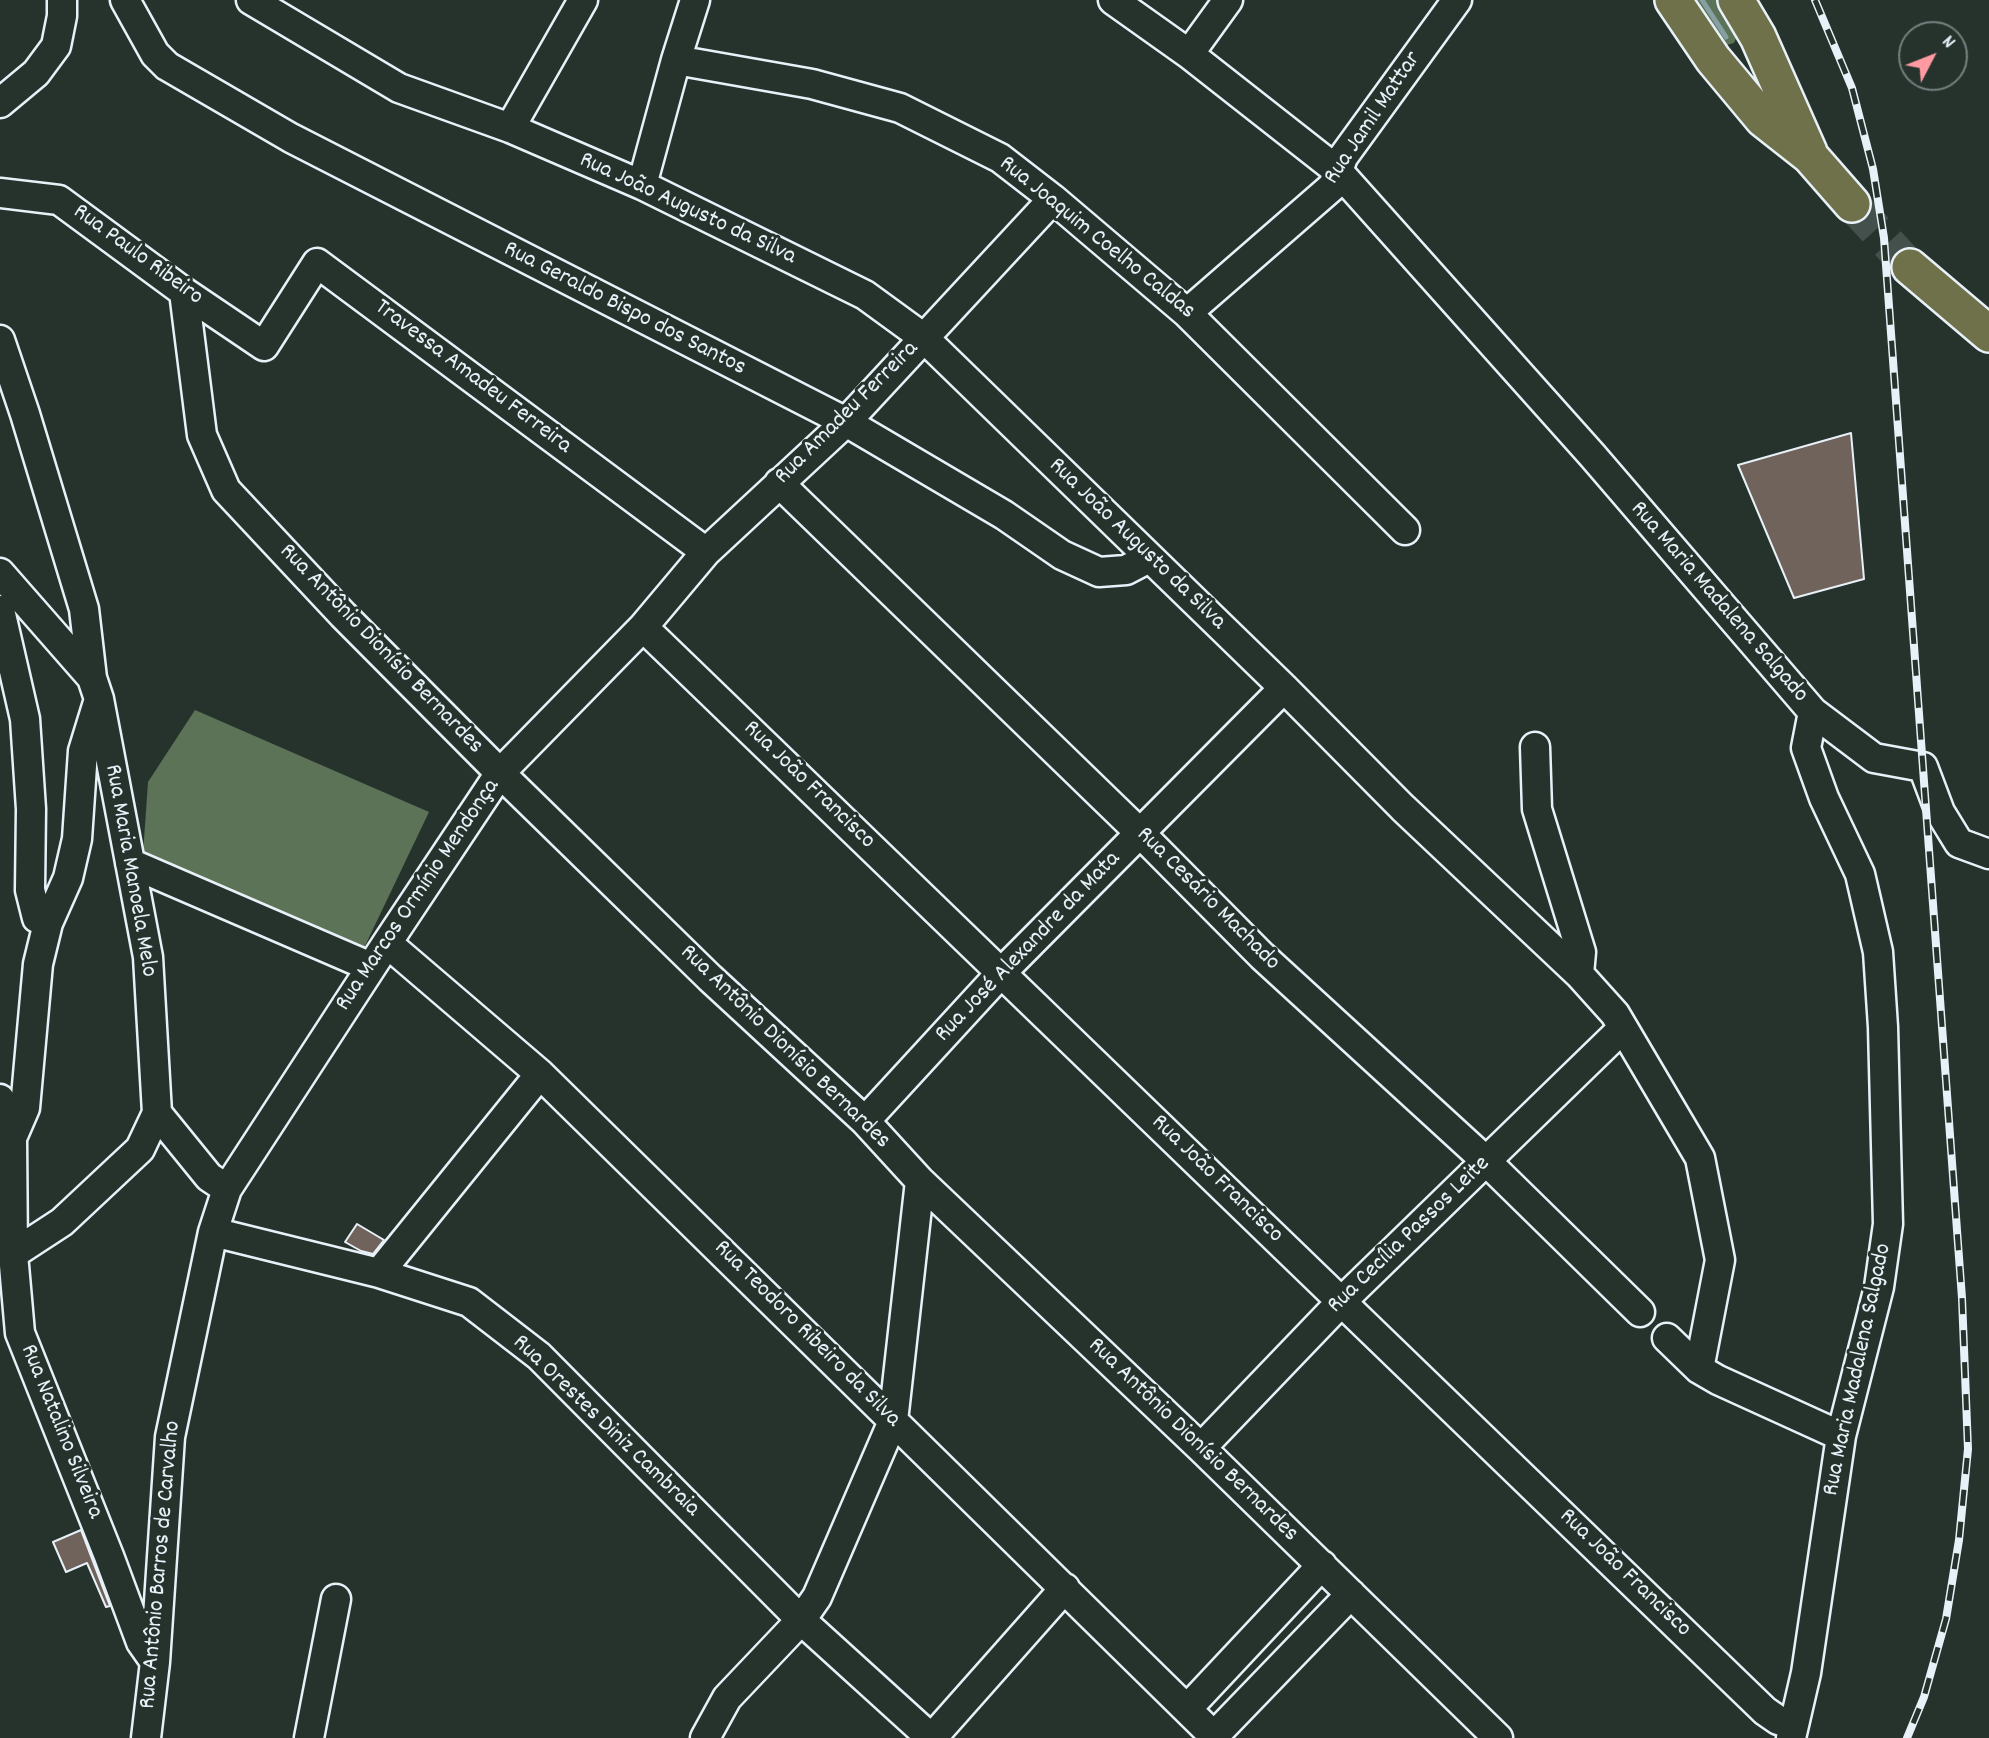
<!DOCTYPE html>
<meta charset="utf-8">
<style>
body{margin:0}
#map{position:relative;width:1989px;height:1738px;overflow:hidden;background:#26332d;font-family:Dekko,sans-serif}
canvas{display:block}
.north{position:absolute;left:1898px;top:21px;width:70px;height:70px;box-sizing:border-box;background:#26332d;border:2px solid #747f7e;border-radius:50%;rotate:48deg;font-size:19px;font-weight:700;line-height:28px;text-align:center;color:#e8f1f8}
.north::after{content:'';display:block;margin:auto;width:24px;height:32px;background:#ff9aa2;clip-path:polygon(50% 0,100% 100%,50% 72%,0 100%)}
</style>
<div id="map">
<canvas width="1989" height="1738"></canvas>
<div class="north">N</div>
</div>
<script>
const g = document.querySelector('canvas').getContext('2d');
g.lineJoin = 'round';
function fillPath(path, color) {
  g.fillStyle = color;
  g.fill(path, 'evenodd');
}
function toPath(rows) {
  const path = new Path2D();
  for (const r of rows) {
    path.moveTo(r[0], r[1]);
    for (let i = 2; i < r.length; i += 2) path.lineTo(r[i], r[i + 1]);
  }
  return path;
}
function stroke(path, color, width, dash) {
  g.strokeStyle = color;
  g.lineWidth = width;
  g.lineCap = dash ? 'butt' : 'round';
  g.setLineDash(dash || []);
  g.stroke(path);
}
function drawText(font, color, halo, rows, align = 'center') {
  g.font = font + ' Dekko,sans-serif';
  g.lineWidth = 6;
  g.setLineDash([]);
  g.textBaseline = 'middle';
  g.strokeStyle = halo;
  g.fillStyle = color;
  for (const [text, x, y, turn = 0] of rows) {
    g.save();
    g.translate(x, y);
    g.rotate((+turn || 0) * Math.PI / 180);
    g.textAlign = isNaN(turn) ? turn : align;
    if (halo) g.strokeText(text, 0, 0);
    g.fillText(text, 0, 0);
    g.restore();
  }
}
const green = toPath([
 [1689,0,1719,0,1737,36,1734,43,1723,46],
 [195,710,429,812,363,950,143,854,148,782]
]);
const stream = toPath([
 [1702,0,1726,37]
]);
const building = toPath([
 [1851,433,1864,579,1794,598,1738,465,1851,433],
 [357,1224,384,1240,373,1254,361,1251,345,1242,357,1224],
 [81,1530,110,1606,106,1607,87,1563,66,1572,53,1542,81,1530]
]);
const majorTunnel = toPath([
 [1852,204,1910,267]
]);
const minor = toPath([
 [125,0,155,54,167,66,291,138,846,422,1004,515,1062,555,1099,572,1126,570,1149,558],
 [251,0,399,88,510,128,642,185,865,295,924,338,1284,688,1403,808,1579,974,1615,1014,1700,1158,1720,1260,1699,1369],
 [1113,0,1189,54,1338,171,1592,455,1813,712,1874,758,1923,767,1940,812,1959,843,1989,854],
 [1189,54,1228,0],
 [676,60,812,84,900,108,1000,158,1053,199,1187,313,1405,530],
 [0,103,36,73,56,46,62,16,62,0],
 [510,128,583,0],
 [642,185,676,60,695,0],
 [0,193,59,200,184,292,264,346,317,263,706,552],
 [184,292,202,435,226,490,343,615,500,773,710,978,865,1121,920,1181,1201,1448,1498,1738],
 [1187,313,1333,186,1343,157,1457,0],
 [0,340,25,414,84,609,92,678,99,699,148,957,157,1113,140,1149,62,1222,13,1254],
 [779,483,1140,833,1262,956,1486,1161,1640,1312],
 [0,573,92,678],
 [0,610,25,719,31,809,30,890,37,918,48,923],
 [643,627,1765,1711,1778,1720,1794,1725],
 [99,699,83,751,77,839,68,878,48,923,38,964,25,1108,12,1138,13,1254,20,1333,109,1556,141,1642,155,1662],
 [1535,747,1537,809,1581,952,1579,974],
 [130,863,371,967],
 [387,943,540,1074,1216,1738],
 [0,1099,12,1138],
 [157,1113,209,1177,227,1189],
 [865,1121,1002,972,1284,688],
 [213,1232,379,1273,469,1302,539,1356,801,1620,931,1738],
 [379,1273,540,1074],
 [1667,1338,1699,1369,1718,1380,1841,1436],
 [1201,1448,1342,1301,1623,1028],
 [1187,1709,1322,1565],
 [1214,1736,1351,1594],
 [146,1738,155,1662,170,1437,213,1232,227,1189,387,943,500,773,643,627,706,552,846,422,1053,199],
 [309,1738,336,1599],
 [705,1738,727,1698,801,1620,817,1597,893,1421,920,1181],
 [932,1738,1065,1588],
 [1791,1738,1806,1673,1841,1436,1879,1287,1888,1224,1883,1027,1878,952,1860,874,1824,798,1806,748,1813,712]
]);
const major = toPath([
 [1673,0,1713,59,1763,119,1810,156,1852,204],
 [1736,0,1758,37,1809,152],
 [1910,267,1989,334]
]);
const rail = toPath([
 [1815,0,1852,88,1873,169,1884,238,1962,1298,1968,1449,1959,1540,1946,1619,1924,1697,1907,1738]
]);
const streetNames = [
 ["Rua Jamil Mattar",1374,119,-56],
 ["Rua João Augusto da Silva",687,210,25],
 ["Rua Joaquim Coelho Caldas",1096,239,39],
 ["Rua Paulo Ribeiro",137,256,36],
 ["Rua Geraldo Bispo dos Santos",624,310,27],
 ["Travessa Amadeu Ferreira",472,378,37],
 ["Rua Amadeu Ferreira",848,414,-45],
 ["Rua João Augusto da Silva",1136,545,44],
 ["Rua Maria Madalena Salgado",1718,603,49],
 ["Rua Antônio Dionísio Bernardes",380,650,46],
 ["Rua João Francisco",808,786,44],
 ["Rua Maria Manoela Melo",129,871,80],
 ["Rua Marcos Ormínio Mendonça",419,896,-56],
 ["Rua Cesário Machado",1207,900,45],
 ["Rua José Alexandre da Mata",1029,948,-46],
 ["Rua Antônio Dionísio Bernardes",784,1048,44],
 ["Rua João Francisco",1216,1180,44],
 ["Rua Cecília Passos Leite",1410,1236,-44],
 ["Rua Teodoro Ribeiro da Silva",806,1335,45],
 ["Rua Maria Madalena Salgado",1859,1370,-78],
 ["Rua Orestes Diniz Cambraia",605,1427,44],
 ["Rua Natalino Silveira",60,1432,68],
 ["Rua Antônio Dionísio Bernardes",1192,1441,44],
 ["Rua Antônio Barros de Carvalho",162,1565,-85],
 ["Rua João Francisco",1624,1574,44]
];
fillPath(green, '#5d7357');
stroke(stream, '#869fa2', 5);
fillPath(building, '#70635c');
stroke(building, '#e8f1f8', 2);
stroke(majorTunnel, '#43504b', 35, [35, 18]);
stroke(minor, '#e8f1f8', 33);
stroke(major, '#e8f1f8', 40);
stroke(minor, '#26332d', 28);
stroke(major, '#6f714a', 35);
stroke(rail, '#e8f1f8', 8);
stroke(rail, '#26332d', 5, [16]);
drawText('24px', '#e8f1f8', '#26332d', streetNames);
</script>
